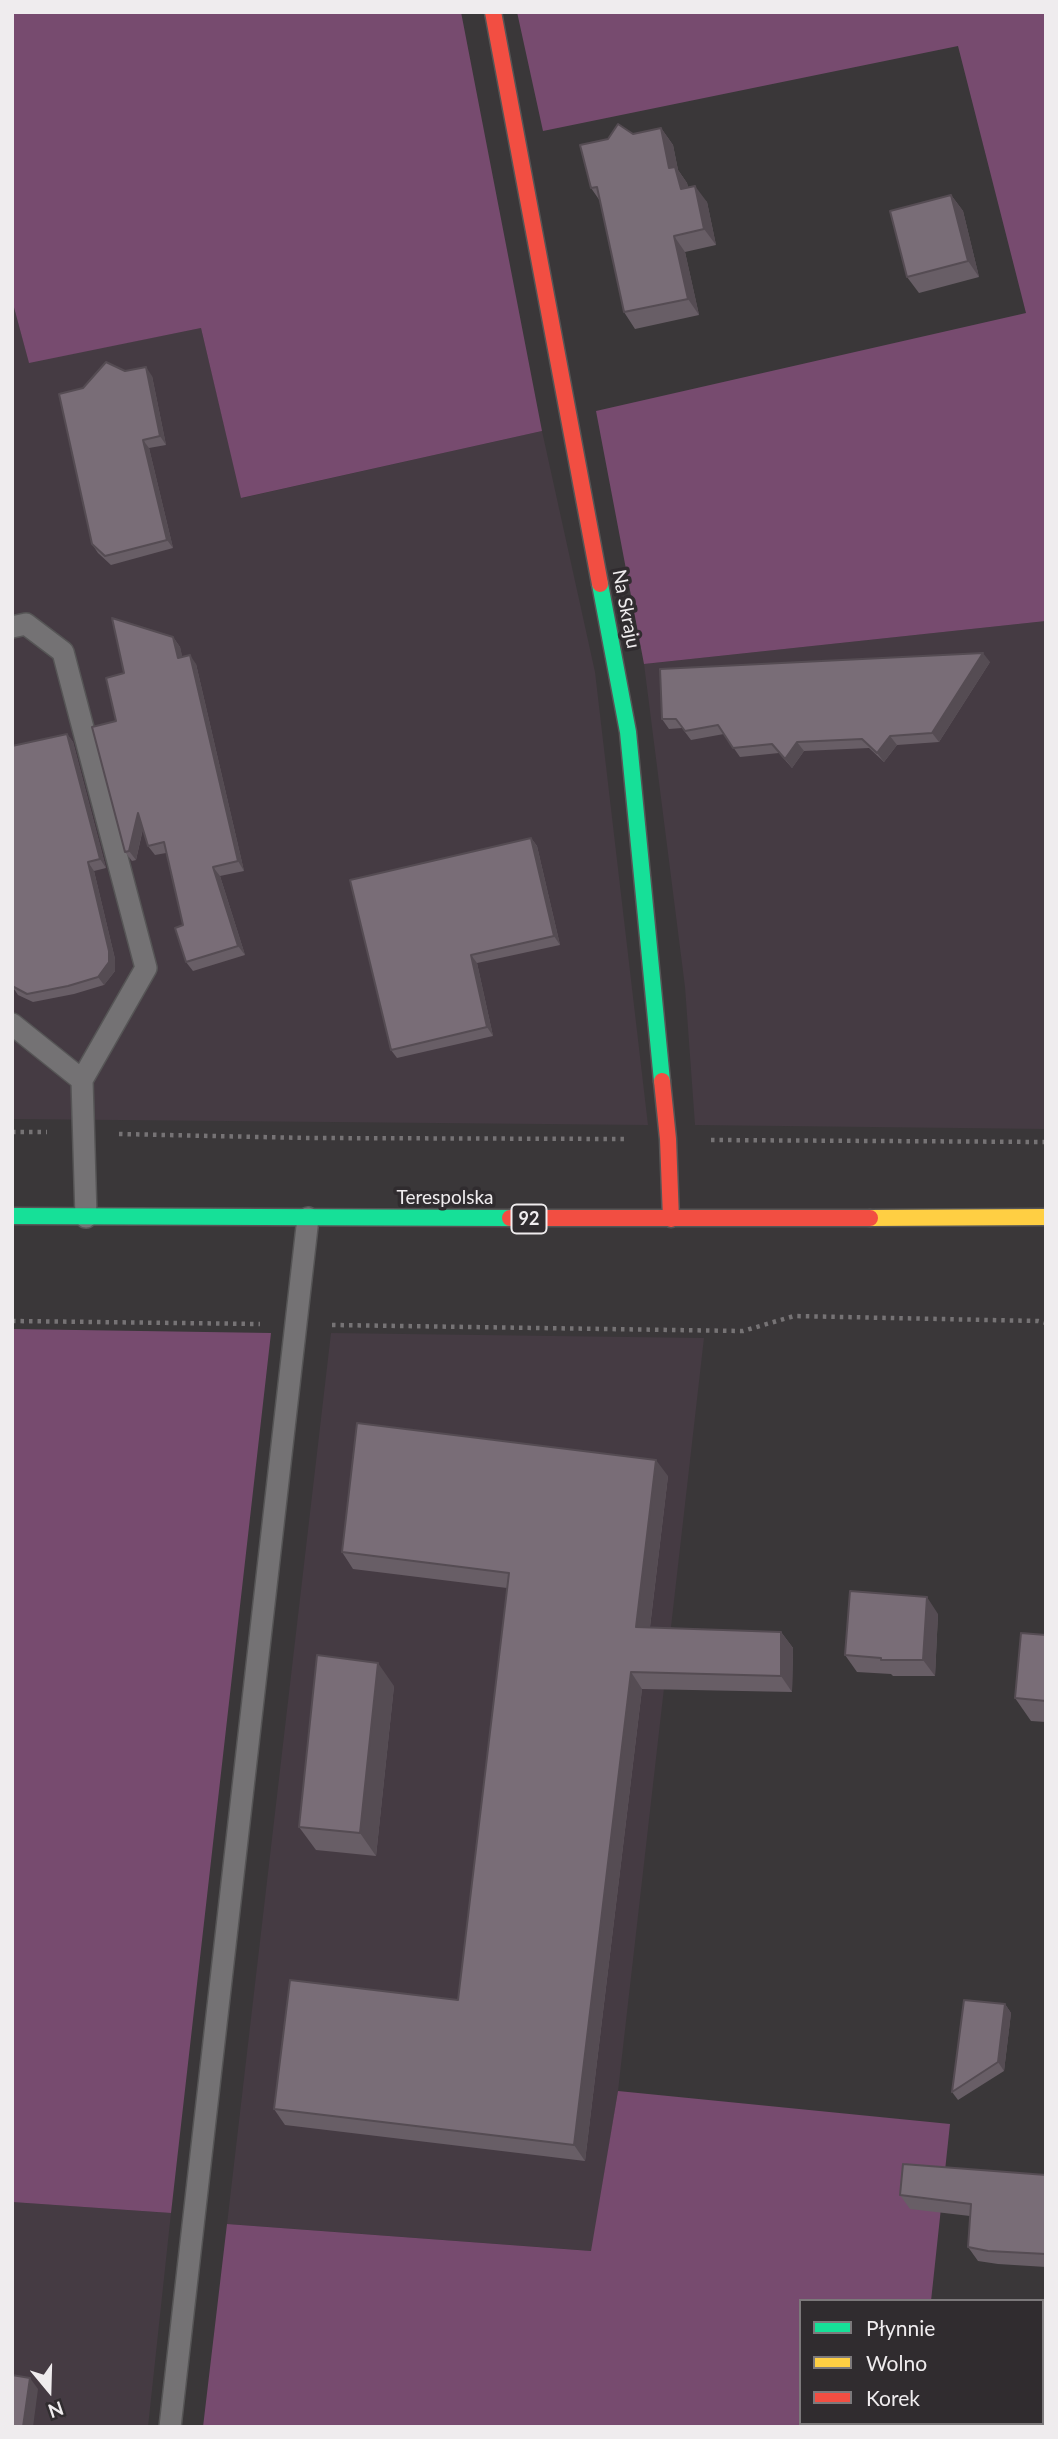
<!DOCTYPE html>
<meta charset="utf-8">
<style>
body{margin:0}
#map{position:relative;width:1058px;height:2439px;overflow:hidden;background:#3a3739;font-family:Lato,sans-serif}
canvas{display:block}
.frame{position:absolute;inset:0;border:14px solid #efecee;pointer-events:none}
.legend{position:absolute;left:799px;top:2299px;width:245px;height:126px;box-sizing:border-box;background:#302c2f;border:2px solid #7c797b;margin:0;padding:9px 12px;list-style:none;font-size:21px;color:#efecee}
.legend li{display:flex;align-items:center;gap:14px;height:35px}
.legend b{width:35px;border:2px solid #7c797b}
.north{position:absolute;left:14px;top:2355px;width:70px;height:70px;-webkit-text-stroke:5px #302c2f;paint-order:stroke;rotate:161deg;font-size:19px;font-weight:700;line-height:28px;text-align:center;color:#efecee}
.north::after{content:'';display:block;margin:auto;width:24px;height:32px;background:#efecee;clip-path:polygon(50% 0,100% 100%,50% 72%,0 100%)}
</style>
<div id="map">
<canvas width="1058" height="2439"></canvas>
<div class="frame"></div>
<ul class="legend">
<li><b style="height:9px;background:#16e098"></b>Płynnie</li>
<li><b style="height:9px;background:#ffcf43"></b>Wolno</li>
<li><b style="height:9px;background:#f24e42"></b>Korek</li>
</ul>
<div class="north">N</div>
</div>
<script>
const g = document.querySelector('canvas').getContext('2d');
g.lineJoin = 'round';
function fillPath(path, color) {
  g.fillStyle = color;
  g.fill(path, 'evenodd');
}
function toPath(rows) {
  const path = new Path2D();
  for (const r of rows) {
    path.moveTo(r[0], r[1]);
    for (let i = 2; i < r.length; i += 2) path.lineTo(r[i], r[i + 1]);
  }
  return path;
}
function stroke(path, color, width, dash) {
  g.strokeStyle = color;
  g.lineWidth = width;
  g.lineCap = dash ? 'butt' : 'round';
  g.setLineDash(dash || []);
  g.stroke(path);
}
function drawText(font, color, halo, rows, align = 'center') {
  g.font = font + ' Lato,sans-serif';
  g.lineWidth = 7;
  g.setLineDash([]);
  g.textBaseline = 'middle';
  g.strokeStyle = halo;
  g.fillStyle = color;
  for (const [text, x, y, turn = 0] of rows) {
    g.save();
    g.translate(x, y);
    g.rotate((+turn || 0) * Math.PI / 180);
    g.textAlign = isNaN(turn) ? turn : align;
    if (halo) g.strokeText(text, 0, 0);
    g.fillText(text, 0, 0);
    g.restore();
  }
}
const built = toPath([
 [12,300,29,362,201,328,242,498,542,431,595,672,648,1125,12,1119],
 [1046,621,1046,1129,695,1125,685,987,644,664],
 [331,1333,704,1338,618,2091,592,2251,227,2224],
 [12,2202,171,2213,148,2427,12,2427]
]);
const green = toPath([
 [12,12,461,12,542,431,241,498,201,328,29,363,12,300],
 [517,12,1046,12,1046,621,644,664,596,411,1026,313,958,46,543,131],
 [12,1329,271,1333,171,2213,12,2202],
 [618,2091,950,2124,931,2301,801,2301,801,2423,918,2423,918,2427,203,2427,227,2224,591,2251]
]);
const path = toPath([
 [12,1132,47,1132],
 [119,1134,307,1138,625,1139],
 [711,1140,1046,1142],
 [12,1321,260,1324],
 [332,1325,743,1331,794,1316,1038,1321,1046,1323]
]);
const lane = toPath([
 [12,627,26,624,63,652,146,968,82,1080,86,1217],
 [12,1024,82,1080],
 [170,2427,308,1218]
]);
const fast = toPath([
 [600,584,628,732,662,1081],
 [12,1216,510,1218]
]);
const slow = toPath([
 [870,1218,1046,1217]
]);
const jam = toPath([
 [493,12,600,584],
 [662,1081,668,1139,671,1219],
 [510,1218,870,1218]
]);
const wall = toPath([
 [661,128,673,145,678,170,687,183,688,187,707,202,716,245,685,252,699,315,635,329,624,312,600,201,591,188,633,134],
 [951,195,963,211,979,277,919,293,907,277],
 [125,371,152,376,166,445,149,448,173,548,111,565,98,553,92,544],
 [173,637,180,647,182,657,196,664,244,871,220,876,245,955,193,971,186,962,183,925,166,853,155,855,148,846,143,829,136,860,132,861,125,852,116,721,124,673],
 [990,662,939,742,897,745,884,762,869,748,804,751,792,768,779,753,740,757,724,734,691,740,682,728,669,729,662,719],
 [67,734,73,742,106,868,94,871,115,959,115,971,104,985,74,994,33,1002,18,995,12,986],
 [531,838,537,846,560,945,477,963,493,1036,397,1058,391,1050],
 [668,1476,650,1627,781,1632,793,1648,792,1692,642,1689,585,2161,285,2125,274,2109,458,2000,507,1588,353,1569,342,1552],
 [938,1614,935,1676,893,1676,891,1674,857,1672,845,1655],
 [1046,1635,1046,1722,1031,1721,1015,1698],
 [394,1686,376,1856,316,1850,299,1827],
 [1005,2004,1011,2013,1004,2071,958,2100,952,2092],
 [1046,2175,1046,2267,998,2264,978,2261,968,2247,970,2216,910,2209,900,2195]
]);
const shadedWall = toPath([
 [661,128,673,145,678,170,687,183,692,205,681,189,669,168],
 [695,186,707,202,716,245,704,229],
 [951,195,963,211,979,277,968,261],
 [674,236,685,252,699,315,688,299],
 [146,367,152,376,166,445,160,436],
 [143,440,149,448,173,548,167,540],
 [173,637,180,647,185,667,178,658],
 [983,653,990,662,939,742,932,733],
 [190,655,196,664,244,871,238,861],
 [67,734,73,742,106,868,100,859],
 [890,736,897,745,884,762,877,753],
 [797,742,804,751,792,768,785,759],
 [138,813,144,823,136,860,129,851],
 [531,838,537,846,560,945,554,936],
 [88,862,94,871,115,959,115,971,104,985,98,977],
 [213,867,220,876,245,955,238,946],
 [471,955,477,963,493,1036,487,1027],
 [656,1460,668,1476,648,1643,636,1627],
 [927,1597,938,1614,935,1676,923,1660],
 [781,1632,793,1648,792,1692,781,1676],
 [378,1663,394,1686,376,1856,360,1833],
 [631,1672,642,1689,585,2161,574,2145],
 [1005,2004,1011,2013,1004,2071,998,2062],
 [30,2378,38,2389,33,2427,23,2427]
]);
const building = toPath([
 [618,124,633,134,661,128,669,168,675,167,681,189,695,186,704,229,674,236,688,299,624,312,597,187,591,188,580,145,608,139,618,124],
 [951,195,968,261,907,277,890,211,951,195],
 [106,362,125,371,146,367,160,436,143,440,167,540,105,556,92,544,59,394,83,388,106,362],
 [112,618,173,637,178,658,190,655,238,861,213,867,238,946,186,962,175,928,183,925,164,842,148,846,138,813,129,851,125,852,92,727,116,721,106,678,124,673,112,618],
 [983,653,932,733,890,736,877,753,862,739,797,742,785,759,772,744,733,748,718,725,685,731,676,719,662,719,660,669,983,653],
 [67,734,100,859,88,862,109,951,109,962,98,977,68,986,27,994,12,986,12,746,67,734],
 [531,838,554,936,471,955,487,1027,391,1050,350,880,531,838],
 [357,1423,656,1460,636,1627,781,1632,781,1676,631,1672,574,2145,274,2109,290,1980,458,2000,509,1573,342,1552,357,1423],
 [850,1591,927,1597,923,1660,881,1660,881,1658,845,1655,850,1591],
 [1021,1633,1046,1635,1046,1701,1015,1698,1021,1633],
 [317,1655,378,1663,360,1833,299,1827,317,1655],
 [964,2000,1005,2004,998,2062,952,2092,964,2000],
 [903,2164,1046,2175,1046,2254,988,2251,968,2247,971,2204,900,2195,903,2164],
 [12,2375,30,2378,23,2427,12,2427,12,2375],
 [1042,2395,1046,2395,1046,2427,1018,2427,1018,2423,1042,2423,1042,2395]
]);
const shields = [
 [529,1219,35]
];
const shieldNames = [
 ["92",529,1219]
];
const streetNames = [
 ["Na Skraju",626,609,79],
 ["Terespolska",445,1198]
];
fillPath(built, '#453b43');
fillPath(green, '#774b6f');
stroke(lane, '#565556', 24);
stroke(fast, '#565556', 19);
stroke(slow, '#565556', 19);
stroke(jam, '#565556', 19);
stroke(path, '#767375', 4.5, [3.5, 5]);
stroke(lane, '#747274', 21);
stroke(fast, '#16e098', 16);
stroke(slow, '#ffcf43', 16);
stroke(jam, '#f24e42', 16);
fillPath(wall, '#685e66');
fillPath(shadedWall, '#554c53');
fillPath(building, '#796d77');
stroke(building, '#554c53', 2);
for (const [x, y, w] of shields) {
  const box = new Path2D();
  box.roundRect(x - w / 2, y - 14.5, w, 29, 5);
  g.fillStyle = '#302c2f';
  g.fill(box);
  stroke(box, '#efecee', 2);
}
drawText('bold 18px', '#efecee', null, shieldNames);
drawText('19px', '#efecee', '#302c2f', streetNames);
</script>
